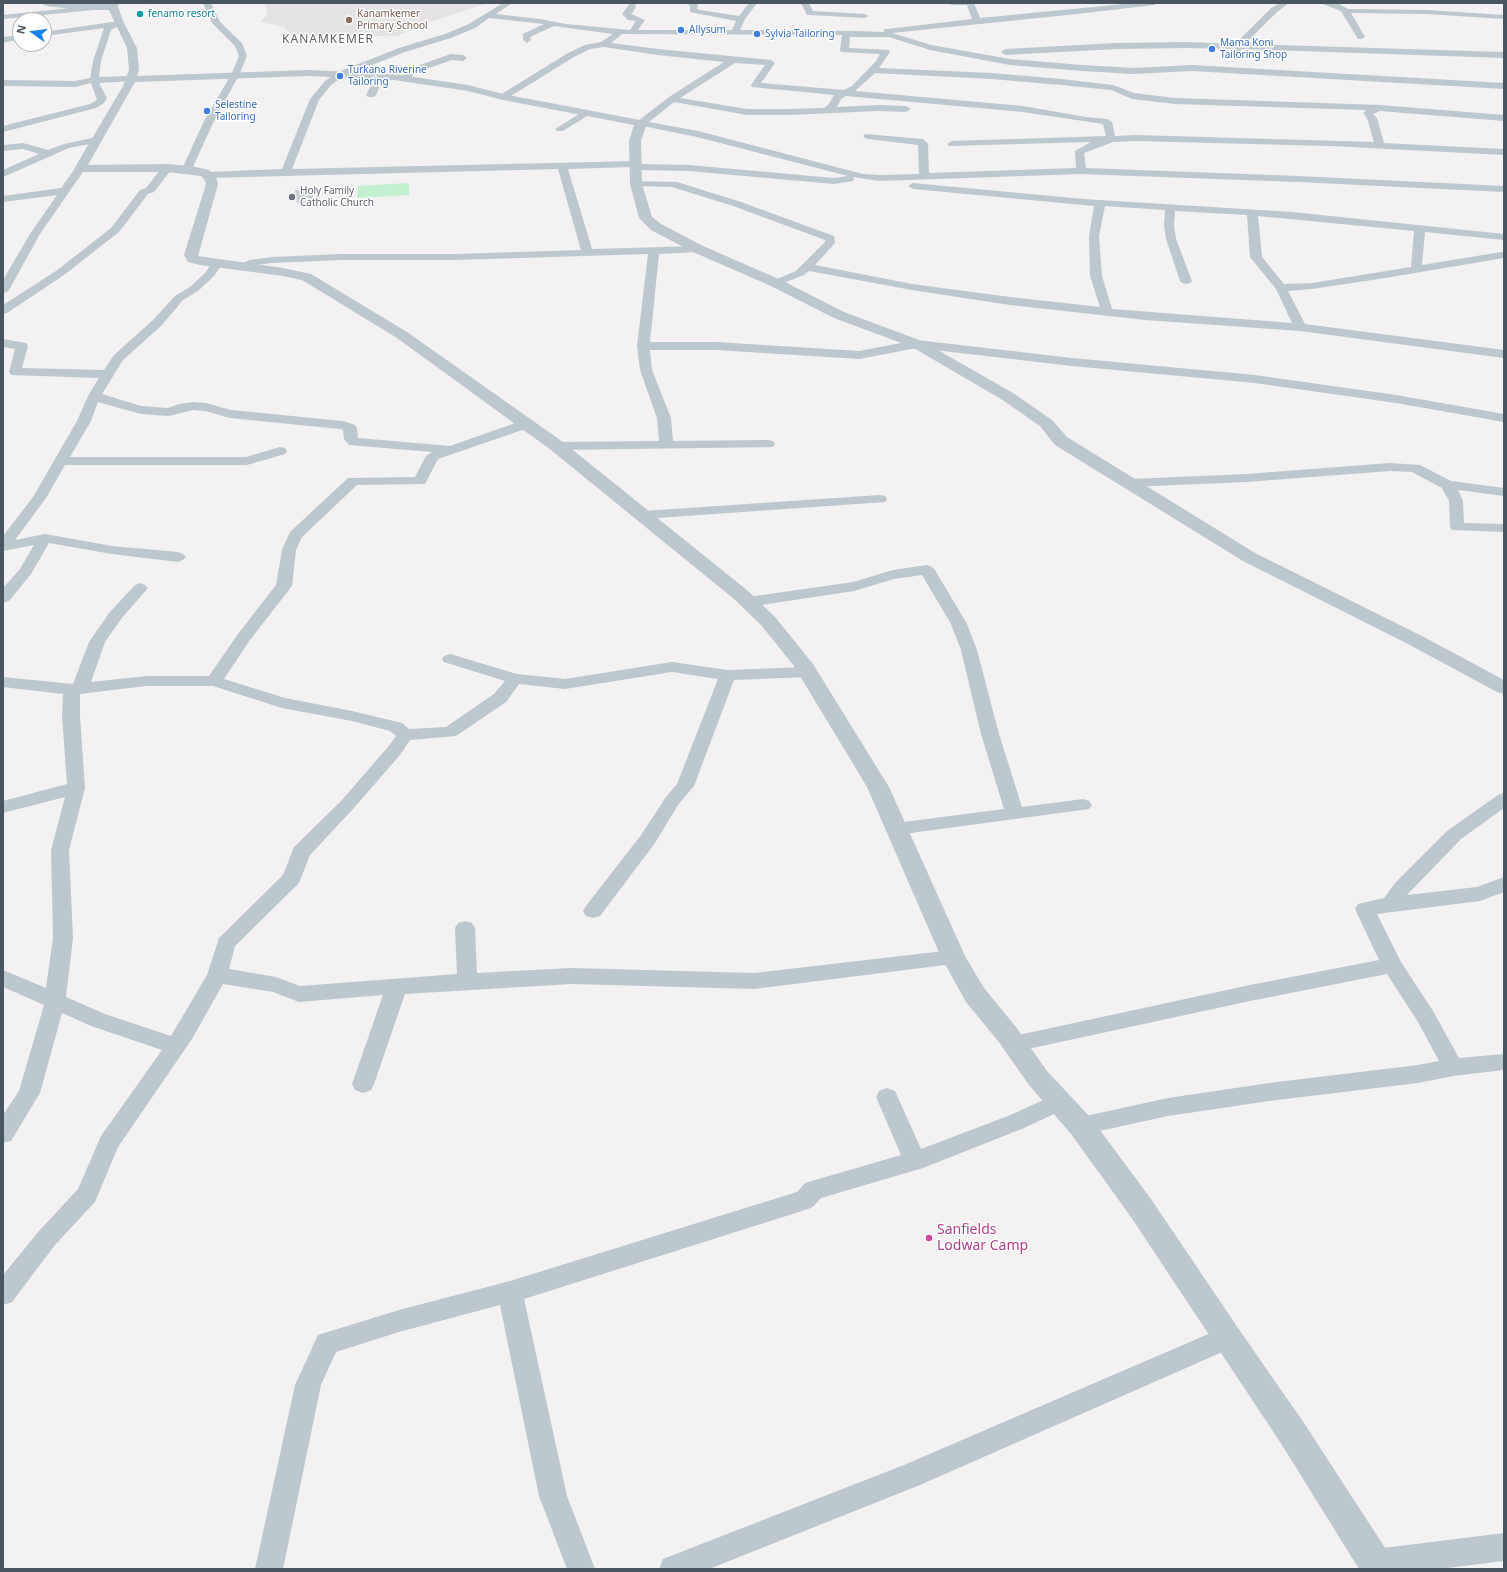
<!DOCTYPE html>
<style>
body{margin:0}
#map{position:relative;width:1507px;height:1572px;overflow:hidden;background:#f3f1f1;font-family:"Noto Sans",sans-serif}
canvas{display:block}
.frame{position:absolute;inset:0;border:4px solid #49565f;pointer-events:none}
.north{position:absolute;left:12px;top:12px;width:40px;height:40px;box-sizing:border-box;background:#fff;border:1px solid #b6bbbf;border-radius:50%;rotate:284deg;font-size:11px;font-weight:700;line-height:16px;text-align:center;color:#49565f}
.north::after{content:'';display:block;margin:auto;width:14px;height:18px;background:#1883e7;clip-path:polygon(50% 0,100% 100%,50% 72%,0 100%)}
</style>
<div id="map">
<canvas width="1507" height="1572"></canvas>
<div class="frame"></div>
<div class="north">N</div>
</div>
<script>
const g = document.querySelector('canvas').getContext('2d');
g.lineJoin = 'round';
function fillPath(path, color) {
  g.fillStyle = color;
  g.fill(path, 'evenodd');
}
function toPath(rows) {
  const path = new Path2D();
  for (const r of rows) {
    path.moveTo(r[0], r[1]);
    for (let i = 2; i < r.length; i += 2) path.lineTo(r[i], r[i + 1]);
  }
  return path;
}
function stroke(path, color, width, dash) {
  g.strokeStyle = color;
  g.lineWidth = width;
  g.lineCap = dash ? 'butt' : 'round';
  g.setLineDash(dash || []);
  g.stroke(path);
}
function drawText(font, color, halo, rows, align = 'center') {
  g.font = font + ' "Noto Sans",sans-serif';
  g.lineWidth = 3;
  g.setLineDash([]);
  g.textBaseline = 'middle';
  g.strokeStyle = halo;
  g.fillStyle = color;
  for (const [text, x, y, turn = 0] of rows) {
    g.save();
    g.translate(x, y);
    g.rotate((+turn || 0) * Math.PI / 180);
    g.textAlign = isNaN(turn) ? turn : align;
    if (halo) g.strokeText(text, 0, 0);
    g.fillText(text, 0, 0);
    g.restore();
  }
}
const education = toPath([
 [265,3,488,3,439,19,397,36,347,36,292,35,284,27,261,22,267,14]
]);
const green = toPath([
 [409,183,409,195,357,198,358,186]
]);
const building = toPath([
 [315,189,312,202,297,203,295,190]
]);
const minor = toPath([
 [203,3,211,3,220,22,242,43,247,56,239,75,214,121,192,169,187,172,182,169,204,121,231,75,239,56,235,46,212,23,203,3],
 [503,3,512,3,496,14,539,19,566,24,630,30,636,21,628,20,622,14,630,3,636,3,635,9,631,14,645,20,638,30,732,30,736,21,690,12,690,6,687,3,696,3,698,5,697,9,700,10,739,16,749,3,757,3,745,19,740,30,857,31,884,32,884,29,887,29,972,19,967,5,952,5,948,3,974,3,980,18,1134,3,1158,3,1154,5,1077,14,892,33,931,45,1010,59,1082,65,1134,68,1192,65,1504,83,1504,89,1192,71,1134,74,1082,71,1010,65,930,50,889,37,850,37,849,48,889,50,890,52,879,68,992,73,1061,79,1113,85,1134,93,1175,98,1380,105,1504,115,1504,121,1380,111,1373,114,1377,118,1384,143,1504,149,1504,155,1330,146,1136,141,1113,142,1084,153,1086,168,1298,176,1504,186,1504,192,1298,182,1080,174,879,181,853,177,854,179,853,181,834,184,689,171,636,170,631,167,568,169,592,249,698,246,704,249,698,252,659,254,650,342,716,342,859,351,917,340,1072,358,1255,375,1396,395,1504,414,1504,422,1396,403,1255,383,1072,366,917,348,859,359,716,350,650,350,652,370,671,418,673,441,768,440,773,441,775,444,773,447,557,450,552,449,550,446,552,443,557,442,659,441,657,418,640,370,637,346,648,254,455,260,342,260,272,263,256,265,243,269,239,268,237,266,239,264,250,260,272,257,342,254,455,254,581,250,558,169,208,178,203,175,208,172,282,169,310,99,325,81,338,72,399,48,445,34,469,24,503,3],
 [489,18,544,24,523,34,523,40,527,43,531,40,530,37,554,26,613,34,601,42,585,45,568,53,500,95,498,97,500,99,506,99,574,57,590,49,604,47,658,55,724,62,669,97,638,121,636,123,638,125,697,137,848,176,834,178,689,165,641,164,636,161,292,169,319,100,331,85,344,76,405,52,451,38,475,28,489,18],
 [622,34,842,35,840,50,841,52,880,54,876,61,852,86,844,90,761,83,775,63,771,60,658,49,611,43,622,34],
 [735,63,765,65,751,85,752,87,834,95,829,104,824,108,789,109,747,109,680,98,735,63],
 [875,73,992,79,1061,85,1111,90,1132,99,1175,104,1366,110,1363,113,1367,118,1374,142,1136,135,1115,136,1112,122,1107,119,1086,117,1023,106,855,91,875,73],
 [846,96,1023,112,1103,124,1106,136,952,141,947,144,949,146,1091,142,1075,151,1076,168,929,173,928,144,923,139,865,134,863,136,865,138,868,139,918,145,919,174,879,175,863,174,698,131,649,122,674,102,747,115,789,115,878,111,906,112,911,109,906,106,878,105,837,107,841,99,846,96],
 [801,3,809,3,813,11,865,14,869,16,865,18,810,15,807,15,801,3],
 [1280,3,1289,3,1277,12,1245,44,1504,52,1504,58,1241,49,1240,54,1237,55,1234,54,1232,49,1187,48,1116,49,1005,55,1001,52,1005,49,1116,43,1187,42,1235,44,1271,8,1280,3],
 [1320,3,1337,3,1348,9,1427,10,1504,15,1504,19,1427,14,1351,13,1365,37,1361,39,1358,39,1341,11,1320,3],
 [100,5,104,7,103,9,3,19,3,15,100,5],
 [119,21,123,23,111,30,101,61,99,77,131,76,134,77,135,79,134,81,99,83,107,98,104,103,96,108,3,132,3,126,90,104,97,100,91,83,75,87,3,86,3,80,75,81,90,78,93,61,104,28,44,36,44,32,119,21],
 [20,35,20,39,3,43,3,37,20,35],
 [451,54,463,55,467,58,463,61,452,60,420,71,406,80,403,81,399,78,414,67,451,54],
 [380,73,384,76,376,95,374,97,368,97,366,95,376,76,380,73],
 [584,111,587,112,589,114,587,116,563,131,557,131,555,129,584,111],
 [97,137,102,140,100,142,69,148,3,177,3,170,39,154,23,149,3,151,3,145,23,143,48,150,64,144,97,137],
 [167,165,172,168,171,170,154,192,148,194,119,232,64,275,7,313,3,314,3,305,56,271,111,228,140,190,146,188,163,166,167,165],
 [80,166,85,169,40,234,9,290,7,292,3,293,3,280,30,234,57,195,3,202,3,196,61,188,76,167,80,166],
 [636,181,677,182,741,202,834,236,835,243,815,265,912,284,1010,297,1100,307,1090,276,1089,236,1094,206,913,189,908,186,913,183,1083,199,1292,212,1504,234,1504,240,1425,232,1422,265,1501,252,1504,252,1504,258,1379,279,1312,289,1288,291,1305,324,1504,350,1504,358,1300,331,1145,320,1010,305,912,290,809,271,804,275,776,286,772,285,770,283,772,281,796,271,825,242,825,240,733,206,672,187,632,186,631,184,636,181],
 [1105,206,1165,210,1164,225,1166,239,1180,281,1182,283,1186,284,1190,283,1192,281,1176,239,1174,225,1175,211,1247,215,1250,257,1276,289,1292,323,1112,309,1102,276,1099,236,1105,206],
 [1258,216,1414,231,1411,267,1312,283,1284,284,1262,257,1258,216],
 [217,260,223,263,214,276,198,291,183,300,161,326,123,360,102,394,141,406,168,408,179,404,193,402,206,403,231,410,343,421,355,425,357,428,358,438,450,446,521,421,531,421,533,424,531,427,438,459,425,484,357,485,302,537,296,550,292,586,250,640,224,679,285,698,352,711,402,723,409,729,446,727,494,694,505,681,444,662,442,659,444,656,450,654,517,674,565,679,672,662,728,670,807,667,813,668,815,672,813,676,807,677,734,680,694,786,678,805,655,843,600,916,593,918,586,916,583,911,586,906,641,835,666,797,677,784,718,679,672,672,565,689,519,684,506,702,456,736,410,740,400,755,353,809,310,855,299,883,235,946,229,969,276,977,300,986,457,974,455,928,458,923,465,921,472,923,475,928,477,973,571,968,754,973,953,950,960,952,963,957,960,962,953,964,754,989,571,984,405,994,374,1084,371,1090,363,1093,355,1090,352,1084,383,995,299,1002,273,992,223,984,192,1039,118,1147,95,1202,55,1245,12,1302,3,1305,3,1275,39,1231,78,1189,101,1136,162,1050,91,1026,62,1013,40,1093,11,1141,3,1143,3,1115,19,1091,44,1005,3,987,3,970,46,988,53,938,51,850,65,797,3,813,3,801,67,784,62,716,63,694,3,687,3,677,73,684,89,642,109,613,135,585,140,583,145,585,148,588,121,619,105,642,91,682,146,676,209,676,238,634,276,585,282,550,290,532,348,478,415,477,426,456,432,452,349,445,344,439,343,430,340,429,230,418,205,411,193,410,169,416,141,414,98,402,91,421,70,457,246,457,280,447,285,448,287,451,285,454,247,465,65,465,46,498,15,540,45,534,112,546,178,552,183,554,186,557,183,560,178,562,112,554,49,543,31,574,9,601,3,603,3,588,20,569,34,545,3,551,3,536,33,497,77,421,88,396,99,378,11,375,9,372,15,349,3,347,3,339,26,343,28,346,22,368,104,370,114,355,153,320,175,296,190,287,206,272,213,261,217,260],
 [146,686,213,686,282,708,352,721,390,731,396,736,388,747,341,801,294,847,283,875,219,938,207,975,171,1036,105,1014,66,997,73,938,69,850,85,788,80,716,80,694,146,686],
 [1390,463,1420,465,1451,481,1504,488,1504,496,1458,490,1463,501,1464,523,1504,524,1504,532,1452,530,1450,527,1449,501,1442,488,1412,472,1390,471,1246,482,1131,487,1126,486,1124,483,1126,480,1131,479,1246,474,1390,463],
 [880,495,885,496,887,499,885,502,643,519,638,518,636,515,638,512,643,511,880,495],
 [927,565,932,567,935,570,967,624,977,650,999,734,1022,807,1083,799,1089,801,1092,805,1089,809,896,835,889,833,887,829,889,825,896,823,1004,809,981,734,961,650,951,624,922,575,894,579,854,591,748,607,742,605,740,602,742,599,748,597,853,582,893,570,927,565],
 [1504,793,1504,808,1461,839,1407,895,1477,887,1504,877,1504,892,1480,901,1377,914,1401,962,1433,1011,1459,1058,1504,1054,1504,1070,1453,1076,1418,1083,1269,1101,1168,1116,1081,1135,1073,1132,1070,1126,1073,1120,1081,1117,1168,1098,1269,1083,1418,1065,1439,1061,1418,1022,1387,974,1250,1001,1014,1052,1006,1050,1003,1044,1006,1038,1014,1036,1250,985,1379,960,1355,909,1358,904,1384,898,1395,883,1447,831,1498,795,1504,793],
 [887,1088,895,1091,921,1149,1008,1116,1059,1093,1067,1096,1070,1102,1067,1108,1024,1128,923,1168,821,1198,813,1207,805,1210,524,1299,567,1496,595,1569,567,1569,539,1496,500,1305,399,1332,336,1352,321,1385,283,1569,255,1569,295,1385,318,1335,399,1310,510,1281,797,1192,805,1183,901,1155,876,1097,879,1091,887,1088],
 [1227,1326,1236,1330,1240,1338,1236,1346,920,1485,709,1569,659,1569,663,1559,904,1465,1227,1326],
 [1504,1533,1504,1561,1439,1569,1363,1569,1361,1563,1365,1553,1375,1549,1504,1533]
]);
const tertiary = toPath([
 [41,3,119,3,118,7,124,23,137,48,139,70,137,76,309,70,394,74,468,85,503,94,645,121,647,123,641,141,642,184,652,217,661,224,703,246,781,280,844,312,922,341,1013,393,1052,420,1067,437,1255,553,1422,636,1504,680,1504,694,1497,692,1408,644,1243,561,1055,445,1040,426,1001,399,912,347,834,318,771,286,693,252,651,230,639,218,630,184,629,141,634,125,503,100,468,91,394,80,309,76,135,82,88,165,167,164,191,166,209,170,216,177,218,184,198,256,283,268,311,274,407,332,563,442,748,591,775,617,813,664,889,787,965,956,984,988,1016,1027,1047,1071,1091,1118,1151,1199,1238,1328,1304,1423,1391,1557,1396,1569,1359,1569,1282,1445,1131,1217,1071,1134,1029,1085,998,1041,966,1002,941,957,867,787,794,666,761,625,734,599,551,450,397,338,302,280,283,276,200,265,188,262,184,255,206,184,204,179,201,176,167,172,76,172,74,169,123,86,129,70,127,48,109,10,82,10,46,6,41,3]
]);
const markers = [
 [140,14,4,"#0f9aa8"],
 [349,20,4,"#8d6e63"],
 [681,30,4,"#3f7fe0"],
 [757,34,4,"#3f7fe0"],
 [1212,49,4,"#3f7fe0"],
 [340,76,4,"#3f7fe0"],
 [207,111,4,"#3f7fe0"],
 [292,197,4,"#6b7280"],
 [929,1238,4,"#d1479c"]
];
const farCulturenames = [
 ["fenamo resort",148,14]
];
const farEducationnames = [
 ["Kanamkemer",357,14],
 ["Primary School",357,26]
];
const farShopnames = [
 ["Allysum",689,30],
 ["Sylvia Tailoring",765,34],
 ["Mama Koni",1220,43],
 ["Tailoring Shop",1220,55],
 ["Turkana Riverine",348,70],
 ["Tailoring",348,82],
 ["Selestine",215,105],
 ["Tailoring",215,117]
];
const farWorshipnames = [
 ["Holy Family",300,191],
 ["Catholic Church",300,203]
];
const farQuarternames = [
 ["KANAMKEMER",328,40]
];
const nearHotelnames = [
 ["Sanfields",937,1230],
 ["Lodwar Camp",937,1246]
];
fillPath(education, '#e4e2e3');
fillPath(green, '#c0f0cf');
fillPath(building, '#cbcfd4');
fillPath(minor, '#bdc7ce');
fillPath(tertiary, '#bdc7ce');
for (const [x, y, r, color] of markers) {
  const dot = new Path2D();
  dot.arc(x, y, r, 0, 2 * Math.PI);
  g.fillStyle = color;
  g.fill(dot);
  stroke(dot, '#fff', 1.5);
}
drawText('10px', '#0d838f', '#fff', farCulturenames, 'left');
drawText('10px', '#785e54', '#fff', farEducationnames, 'left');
drawText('10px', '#366cbe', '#fff', farShopnames, 'left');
drawText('10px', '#5b616d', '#fff', farWorshipnames, 'left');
g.letterSpacing = '1px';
drawText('12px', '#5d6266', '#fff', farQuarternames);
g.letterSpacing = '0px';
drawText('14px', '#b23c85', '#fff', nearHotelnames, 'left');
</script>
